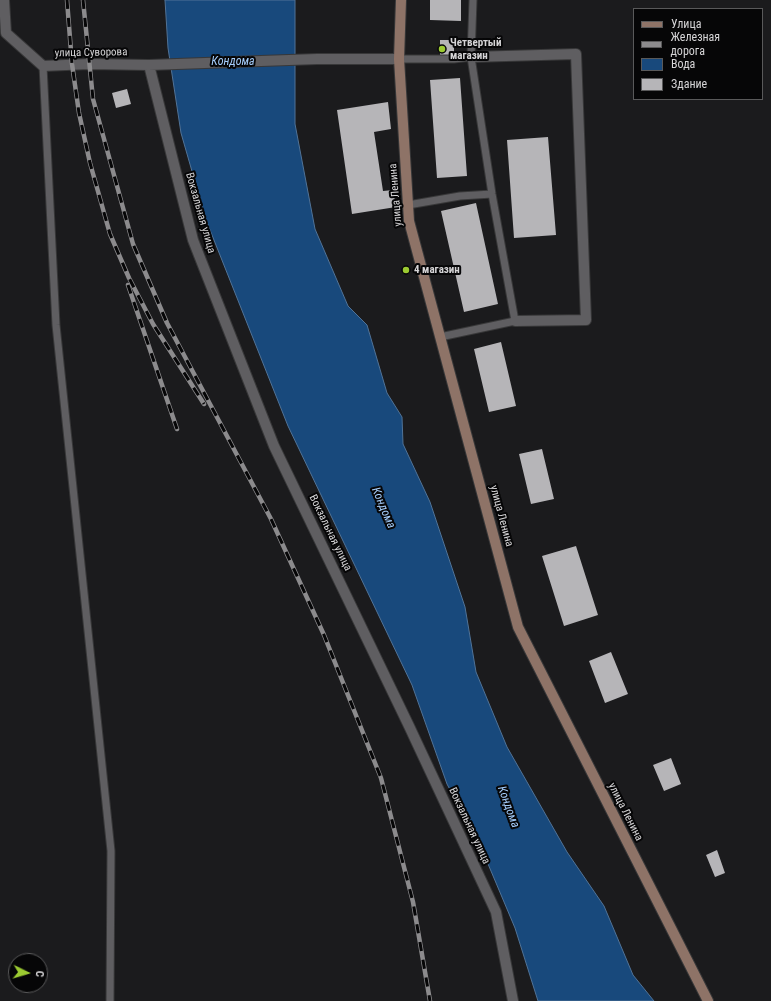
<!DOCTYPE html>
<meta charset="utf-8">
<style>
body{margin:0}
#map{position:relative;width:771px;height:1001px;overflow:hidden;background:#1b1b1d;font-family:"Roboto Condensed",sans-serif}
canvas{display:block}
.legend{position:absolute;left:633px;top:8px;width:130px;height:92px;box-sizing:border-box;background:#060607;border:1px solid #59595a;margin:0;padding:5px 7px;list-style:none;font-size:12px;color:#d6d5d7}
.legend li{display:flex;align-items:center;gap:8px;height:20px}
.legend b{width:20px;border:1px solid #59595a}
.north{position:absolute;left:8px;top:953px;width:40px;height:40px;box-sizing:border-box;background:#060607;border:1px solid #59595a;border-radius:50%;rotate:95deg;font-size:11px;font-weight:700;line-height:16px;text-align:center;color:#d6d5d7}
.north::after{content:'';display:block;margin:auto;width:14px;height:18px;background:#9ccb32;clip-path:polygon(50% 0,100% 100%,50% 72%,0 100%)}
</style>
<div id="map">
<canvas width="771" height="1001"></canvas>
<ul class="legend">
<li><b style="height:5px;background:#8e7367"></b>Улица</li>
<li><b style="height:5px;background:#8c8b8d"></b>Железная дорога</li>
<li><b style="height:11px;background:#18497c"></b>Вода</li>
<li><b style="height:11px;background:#b6b5b8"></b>Здание</li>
</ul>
<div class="north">С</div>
</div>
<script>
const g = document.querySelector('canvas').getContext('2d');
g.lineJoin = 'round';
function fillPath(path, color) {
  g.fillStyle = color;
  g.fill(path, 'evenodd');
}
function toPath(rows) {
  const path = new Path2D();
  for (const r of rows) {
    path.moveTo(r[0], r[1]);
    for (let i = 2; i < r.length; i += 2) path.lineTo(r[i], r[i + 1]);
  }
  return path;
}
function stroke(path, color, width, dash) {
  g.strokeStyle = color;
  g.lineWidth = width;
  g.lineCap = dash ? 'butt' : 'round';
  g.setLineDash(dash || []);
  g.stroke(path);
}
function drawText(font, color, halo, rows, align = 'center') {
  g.font = font + ' "Roboto Condensed",sans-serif';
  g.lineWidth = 4;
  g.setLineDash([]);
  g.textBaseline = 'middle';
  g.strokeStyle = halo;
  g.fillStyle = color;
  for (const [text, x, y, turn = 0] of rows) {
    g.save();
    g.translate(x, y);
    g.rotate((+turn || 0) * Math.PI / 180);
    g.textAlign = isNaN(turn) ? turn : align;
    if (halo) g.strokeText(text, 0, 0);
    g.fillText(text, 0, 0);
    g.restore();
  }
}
const water = toPath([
 [165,0,295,0,295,124,315,229,348,306,367,325,387,393,402,417,403,444,430,502,465,607,476,672,507,747,567,852,604,906,633,975,654,1001,538,1001,515,928,483,852,447,784,412,685,288,426,206,220,181,133,168,48,165,0]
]);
const building = toPath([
 [430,0,461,0,461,21,430,20],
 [440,40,454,40,454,59,440,59],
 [460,78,467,176,437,178,430,80],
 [127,89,131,104,116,108,112,93],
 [388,102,391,129,374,132,383,191,393,190,396,207,352,214,337,110],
 [548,137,556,235,514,238,507,140],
 [476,203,498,304,464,312,441,211],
 [501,342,516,406,489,412,474,349],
 [542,449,554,499,531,504,519,454],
 [576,546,598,615,564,626,542,556],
 [611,652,628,694,605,703,589,661],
 [671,758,681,784,664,791,653,765],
 [717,850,725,873,715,877,706,855]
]);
const lane = toPath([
 [399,59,454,59,471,57],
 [43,66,56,325,111,851,110,1001],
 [408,205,460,196,492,194],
 [440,337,515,321,492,194,471,57,473,0]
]);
const street = toPath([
 [4,0,6,33,43,66,89,64,149,65,317,59,399,59],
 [471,57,576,54,586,320,515,321],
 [149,65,193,240,274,446,409,726,496,912,513,1001]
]);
const secondary = toPath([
 [401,0,399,59,409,221,518,627,708,1001]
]);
const rail = toPath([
 [67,0,72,64,79,113,90,163,110,234,129,278,153,324,204,404],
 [83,0,93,99,133,244,167,323,271,519,324,635,381,778,413,902,430,1001],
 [128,285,177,429]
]);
const markers = [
 [442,49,4,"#9ccb32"],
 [406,270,4,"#9ccb32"]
];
const poiNames = [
 ["Четвертый",450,43],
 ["магазин",450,56],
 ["4 магазин",414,270]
];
const streetNames = [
 ["улица Суворова",91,53,-1],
 ["улица Ленина",396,195,-95],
 ["Вокзальная улица",200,213,74],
 ["улица Ленина",501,516,75],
 ["Вокзальная улица",330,533,64],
 ["улица Ленина",625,812,63],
 ["Вокзальная улица",469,826,65]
];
const waterNames = [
 ["Кондома",233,62],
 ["Кондома",383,508,67],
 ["Кондома",508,807,70]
];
fillPath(water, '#18497c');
stroke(water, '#517397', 1);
fillPath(building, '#b6b5b8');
stroke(lane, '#383839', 9);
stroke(street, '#383839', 12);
stroke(secondary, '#383839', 12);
stroke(lane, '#5f5e61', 7);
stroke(street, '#5f5e61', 10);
stroke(secondary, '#8e7367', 10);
stroke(rail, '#8c8b8d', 4.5);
stroke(rail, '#060607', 3, [9]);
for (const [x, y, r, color] of markers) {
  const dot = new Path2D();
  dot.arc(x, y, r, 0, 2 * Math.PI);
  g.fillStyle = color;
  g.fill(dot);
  stroke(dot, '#060607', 1.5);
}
drawText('bold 11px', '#d6d5d7', '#060607', poiNames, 'left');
drawText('11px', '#d6d5d7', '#060607', streetNames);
drawText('italic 12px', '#a4ccfa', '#060607', waterNames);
</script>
